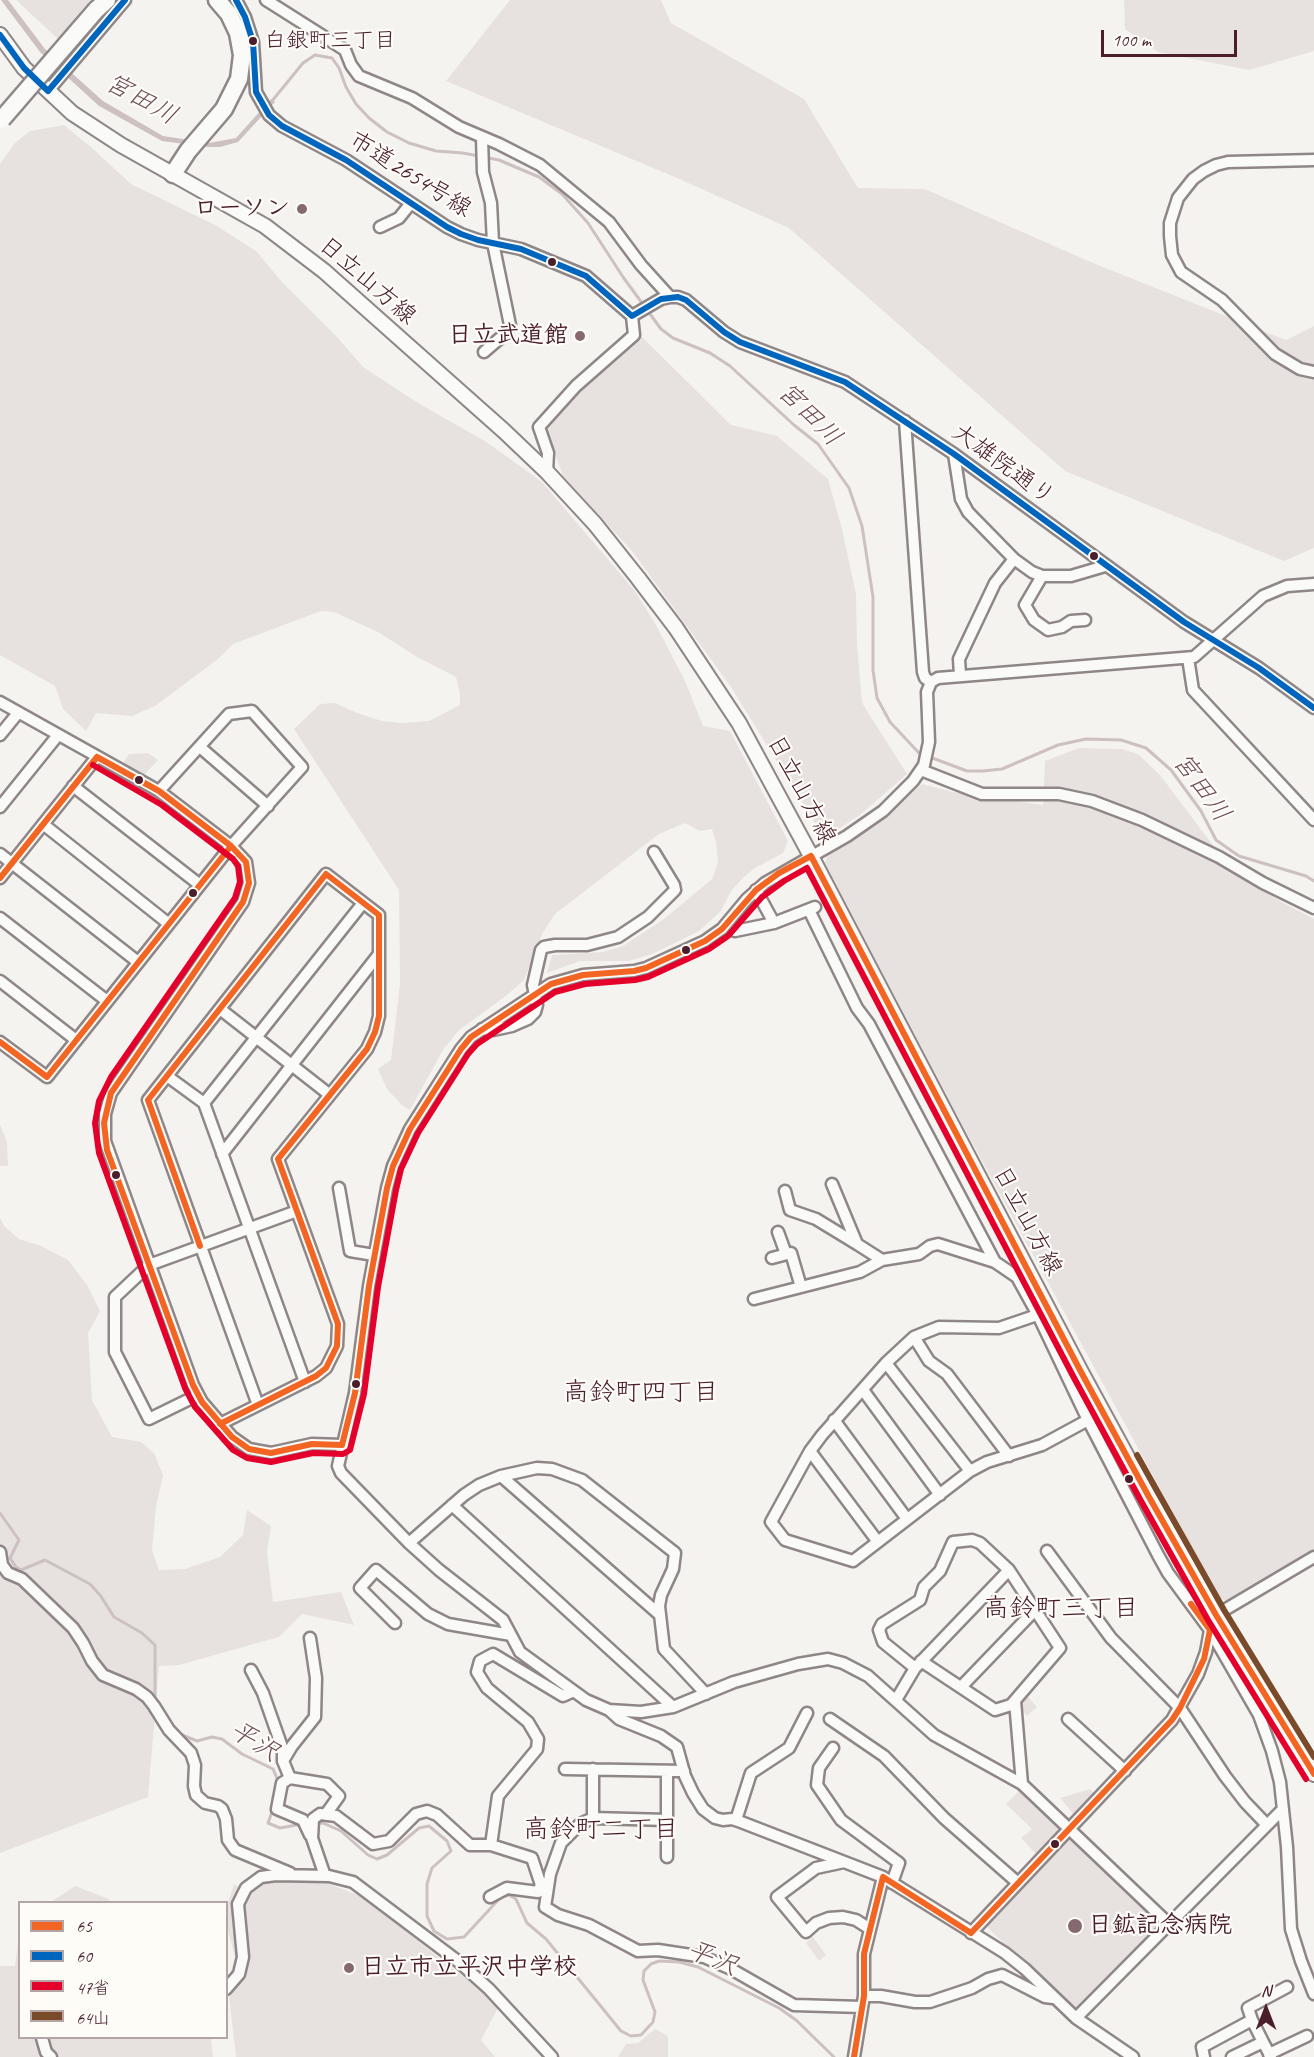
<!DOCTYPE html>
<meta charset="utf-8">
<style>
body{margin:0}
#map{position:relative;width:1314px;height:2057px;overflow:hidden;background:#f5f3f0;font-family:Caveat,"Klee One",sans-serif}
canvas{display:block}
.legend{position:absolute;left:18px;top:1901px;width:210px;height:138px;box-sizing:border-box;background:#fdfcf7;border:2px solid #b5a4a5;margin:0;padding:8px 10px;list-style:none;font-size:18px;color:#4a1f2b}
.legend li{display:flex;align-items:center;gap:12px;height:30px}
.legend b{width:30px;border:2px solid #b5a4a5}
.north{position:absolute;left:1236px;top:1979px;width:60px;height:60px;-webkit-text-stroke:4px #fdfcf7;paint-order:stroke;rotate:0deg;font-size:16px;font-weight:700;line-height:24px;text-align:center;color:#4a1f2b}
.north::after{content:'';display:block;margin:auto;width:21px;height:27px;background:#4a1f2b;clip-path:polygon(50% 0,100% 100%,50% 72%,0 100%)}
.scale{position:absolute;left:1101px;top:30px;width:136px;height:27px;box-sizing:border-box;border:3px solid #4a1f2b;border-top:0;padding-left:8px;font-size:18px;line-height:21px;white-space:nowrap;color:#4a1f2b;-webkit-text-stroke:4px #fdfcf7;paint-order:stroke}
</style>
<div id="map">
<canvas width="1314" height="2057"></canvas>
<ul class="legend">
<li><b style="height:8px;background:#f26522"></b>65</li>
<li><b style="height:8px;background:#0065bd"></b>60</li>
<li><b style="height:8px;background:#e4002b"></b>47省</li>
<li><b style="height:8px;background:#7a4b2a"></b>64山</li>
</ul>
<div class="north">N</div>
<div class="scale">100 m</div>
</div>
<script>
const g = document.querySelector('canvas').getContext('2d');
g.lineJoin = 'round';
function fillPath(path, color) {
  g.fillStyle = color;
  g.fill(path, 'evenodd');
}
function toPath(rows) {
  const path = new Path2D();
  for (const r of rows) {
    path.moveTo(r[0], r[1]);
    for (let i = 2; i < r.length; i += 2) path.lineTo(r[i], r[i + 1]);
  }
  return path;
}
function stroke(path, color, width, dash) {
  g.strokeStyle = color;
  g.lineWidth = width;
  g.lineCap = dash ? 'butt' : 'round';
  g.setLineDash(dash || []);
  g.stroke(path);
}
function drawText(font, color, halo, rows, align = 'center') {
  g.font = font + ' Caveat,"Klee One",sans-serif';
  g.lineWidth = 4.5;
  g.setLineDash([]);
  g.textBaseline = 'middle';
  g.strokeStyle = halo;
  g.fillStyle = color;
  for (const [text, x, y, turn = 0] of rows) {
    g.save();
    g.translate(x, y);
    g.rotate((+turn || 0) * Math.PI / 180);
    g.textAlign = isNaN(turn) ? turn : align;
    if (halo) g.strokeText(text, 0, 0);
    g.fillText(text, 0, 0);
    g.restore();
  }
}
const built = toPath([
 [16,0,90,0,58,39],
 [641,336,731,425,777,436,828,479,842,529,856,594,857,644,862,703,907,774,860,815,824,838,731,687,632,551,563,476,546,429,572,394,591,375],
 [1079,748,1122,749,1138,754,1160,775,1215,848,1211,859,1278,900,1314,919,1314,1552,1232,1601,1220,1599,957,1115,825,863,828,853,877,824,922,784,953,792,1043,805,1045,761],
 [148,753,158,760,143,776,123,763,129,754],
 [1068,1836,1164,1924,1075,2013,988,1928,988,1923],
 [274,1880,326,1883,361,1896,476,1987,498,2008,481,2040,495,2057,236,2057,229,1996,242,1980,243,1913,249,1893,265,1881]
]);
const green = toPath([
 [510,0,661,0,671,23,804,99,858,188,925,189,1088,261,1286,340,1314,326,1314,548,1284,561,1065,471,789,228,677,178,446,81],
 [1124,0,1314,0,1314,51,1249,70,1158,52,1125,29],
 [64,125,92,148,131,184,215,225,256,251,282,282,338,338,363,367,418,403,488,443,542,482,635,591,656,625,685,681,703,726,730,731,788,841,783,853,755,868,744,877,731,891,721,911,699,931,687,937,652,954,629,961,580,961,547,973,552,955,603,952,623,946,664,919,712,879,718,862,716,842,712,829,700,831,685,823,659,834,555,914,543,932,524,980,507,995,458,1031,443,1050,410,1110,403,1106,387,1089,378,1069,391,1060,400,984,399,890,294,729,320,704,335,703,357,713,382,721,403,723,429,721,460,705,460,694,456,677,417,657,378,632,334,612,321,611,233,644,218,659,155,706,132,716,96,713,86,731,63,709,55,686,0,655,0,164,15,143,30,131],
 [0,1125,7,1142,8,1166,0,1166],
 [0,1218,4,1226,19,1239,41,1246,68,1260,87,1285,100,1311,88,1333,92,1400,112,1437,141,1442,154,1453,163,1475,156,1507,152,1550,159,1570,185,1569,220,1557,243,1535,247,1510,271,1526,267,1552,273,1602,341,1592,354,1625,302,1614,279,1637,179,1665,159,1666,148,1797,0,1853],
 [1023,1691,1037,1707,1027,1716,1024,1712,1016,1713],
 [1022,1788,1063,1828,1038,1856,1021,1838,1032,1829,1006,1804],
 [1090,1789,1095,1794,1075,1816,1060,1798],
 [234,1884,249,1893,244,1913,248,1957,242,1980,227,1998,227,1978,230,1975,235,1957,227,1927,227,1906],
 [75,1886,109,1899,108,1902,51,1902],
 [266,1895,280,1900,268,1930,254,1925],
 [19,1934,20,2038,211,2038,213,2057,0,2057,0,1966,15,1966],
 [813,1937,826,1955,819,1961,806,1943],
 [400,1943,476,1995,476,2021,456,2057,353,2057,324,2033],
 [263,1995,267,2028,251,2029,247,1997],
 [655,2029,668,2036,668,2057,618,2057,626,2044,638,2043]
]);
const water = toPath([
 [1,0,8,0,45,49,103,101,163,136,209,143,236,138,271,99,275,102,238,142,220,147,208,147,162,141,99,106,40,52]
]);
const stream = toPath([
 [272,101,303,63,315,55,332,58,339,68,346,87,356,104,369,118,387,132,409,143,436,151,463,153,499,160,539,177,562,194,588,223,623,277,661,329,673,338,710,353,730,366,794,425,818,444,849,488,862,526,873,597,873,670,877,698,890,722,919,753,967,771,983,771,1002,769,1058,745,1086,739,1121,740,1146,748,1171,770,1201,811,1216,840,1239,856,1306,876,1314,881],
 [0,1513,19,1540,10,1558,16,1567,21,1570,45,1560,90,1584,100,1595,114,1617,142,1633,155,1645,155,1698,157,1702],
 [180,1734,197,1741,212,1737,222,1739,242,1754,273,1769,279,1783],
 [273,1809,268,1823,280,1828,302,1824],
 [314,1824,323,1823,341,1831,368,1855,377,1859,387,1855,419,1828,429,1826,447,1841,451,1851,432,1868,427,1884,427,1916,434,1931,447,1939,464,1937,501,1897,509,1895,516,1899,527,1923,546,1939,621,2031,631,2036,641,2035,653,2022,655,2012,643,1980,644,1971,651,1964,659,1961,679,1962,698,1967,779,2008,796,2020,834,2057]
]);
const minor = toPath([
 [236,0,245,17,253,42,256,92,269,115,282,126,346,160,447,227,461,234,478,240,521,249,586,276,632,316,661,299,670,297,678,297,686,300,724,332,740,342,845,382,954,454,1184,622,1259,668,1314,708],
 [266,0,345,50,351,65,359,76,412,98,459,127,499,144,540,165,609,222,641,265,670,297],
 [48,91,125,0],
 [482,137,483,172,491,203,493,243,510,325,506,333,484,352],
 [1314,160,1228,162,1216,165,1204,171,1193,179,1178,198,1170,223,1170,236,1172,255,1181,272,1222,300,1275,354,1300,369,1314,372],
 [380,227,399,218,411,203],
 [905,421,923,672,925,678,931,682],
 [954,454,961,499,968,512,1014,559,1032,572,1042,576,1071,576,1105,566],
 [547,472,548,453,539,427,576,386,634,335,632,316],
 [1042,576,1025,605,1034,620,1048,630,1062,627,1071,621,1085,620],
 [1188,658,1193,690,1314,820],
 [960,675,959,659,995,583,1014,559],
 [0,702,159,791,231,846,246,862,249,883,243,902,111,1093,105,1114,105,1141,193,1385,202,1402,232,1437,249,1449,271,1453,312,1444,342,1445],
 [0,735,18,713],
 [201,748,268,806],
 [921,770,982,794,1059,794,1092,801,1142,820,1219,857,1263,883,1314,908],
 [73,786,200,885],
 [0,807,58,735],
 [43,824,169,924],
 [0,854,138,962],
 [0,878,97,757],
 [756,890,774,923],
 [809,910,857,1008,869,1024,995,1262,1017,1277,1038,1315,1088,1420,1158,1555,1168,1573,1210,1630,1259,1715,1272,1751,1280,1782,1287,1847,1291,1929,1301,1961,1314,1994],
 [0,918,107,1001],
 [735,931,774,923,815,907],
 [0,981,76,1040],
 [220,1009,330,1095],
 [482,1029,493,1030,512,1026,528,1019,535,1012,537,1005,533,985,541,950,544,947,555,945,587,945,618,937,648,917,675,890,674,885,654,852],
 [0,1042,47,1077,231,846,302,767,252,711,229,714,159,791],
 [167,1076,204,1103,305,1382],
 [204,1103,363,903],
 [222,1154,379,954],
 [832,1184,857,1244,882,1260],
 [339,1188,350,1251,374,1255],
 [785,1191,790,1210,816,1219,857,1244],
 [778,1232,786,1254],
 [772,1258,791,1253,801,1287],
 [754,1299,860,1272,882,1260,919,1254,930,1246,938,1244,995,1262],
 [1043,1313,999,1328,939,1327,914,1337,886,1363,822,1435,810,1451,771,1522,785,1540,853,1561,970,1471,987,1462,1042,1445,1088,1420],
 [914,1337,929,1361,947,1374,1009,1456],
 [886,1363,970,1471],
 [863,1390,940,1495],
 [198,1395,149,1419,115,1352,115,1297,149,1265,297,1211],
 [834,1420,907,1519],
 [220,1424,316,1376,326,1368,337,1346,338,1324,278,1159,367,1049,375,1032,379,1016,379,915,326,874,148,1100,258,1405],
 [810,1451,878,1542],
 [501,1476,660,1615],
 [452,1505,673,1707],
 [409,1543,464,1495,479,1485,501,1476,537,1468,552,1469,582,1480,675,1553,673,1569,661,1595,659,1606,664,1649,706,1694],
 [1047,1551,1111,1638,1180,1708,1225,1776,1245,1802,1267,1825],
 [0,1552,2,1565,8,1573,22,1579,73,1628,83,1643,92,1661,103,1675,136,1689,147,1697,154,1706,169,1730,191,1753,195,1765,194,1786,196,1795,205,1803,218,1806,222,1809,226,1819,228,1840,235,1850,290,1873],
 [1216,1615,1314,1557],
 [395,1623,360,1588,376,1570,428,1614,448,1624,511,1635],
 [915,1668,883,1642,879,1630,882,1624,920,1600,924,1587,940,1571,953,1542,972,1540,980,1543,1009,1570,1060,1648,1011,1705,995,1710,921,1661],
 [251,1670,263,1693,283,1750,283,1761],
 [961,1687,1035,1610],
 [896,1700,915,1668,1009,1570],
 [1015,1701,1022,1784],
 [609,1710,619,1719,661,1736,677,1747,685,1776,693,1793,703,1809,715,1818,723,1820,732,1819,741,1822,883,1877,1005,1953,1025,1969,1076,2018,1133,2057],
 [830,1719,884,1756,944,1818,1018,1883],
 [1068,1719,1125,1771],
 [833,1748,819,1768,817,1785,841,1820,899,1863,892,1883],
 [565,1769,684,1771],
 [593,1769,593,1818,667,1820],
 [667,1771,667,1857],
 [290,1778,283,1761,292,1746,315,1717,316,1678,310,1638],
 [593,1818,580,1824,561,1843,550,1874,545,1907,558,1915,589,1925,638,1951,658,1950,704,1957,731,1969,794,2005,862,2007],
 [736,1820,751,1773,789,1748,807,1713],
 [310,1835,303,1820,277,1809,282,1783,290,1778,327,1784,339,1796,326,1814],
 [844,1862,816,1868,777,1897,806,1932,816,1923,829,1918,843,1917,856,1920,870,1929],
 [325,1876,312,1838,313,1819,320,1814,336,1816,373,1844,389,1841,416,1814,427,1811,437,1815,470,1845,491,1845,498,1796,537,1749,538,1739,528,1722,487,1688,477,1672,480,1661,493,1654,563,1696,572,1692],
 [490,1897,507,1888,538,1892,541,1885,532,1858,491,1845],
 [1169,1924,1022,1784,934,1735,868,1676,843,1663,828,1659,798,1664,734,1682,673,1707,641,1712,609,1710,586,1700,520,1652,503,1620,439,1570,409,1543,341,1473,338,1466,355,1393,369,1286,387,1188,393,1166,410,1129,461,1049,471,1037,551,984,583,975,634,971,646,968,705,941,722,929,747,899,765,883,847,836,883,811,913,781,924,765,929,742,927,692,931,682,938,678,1194,657,1263,596,1287,586,1314,584],
 [971,1933,1172,1720,1198,1674,1206,1652,1210,1630],
 [226,1989,239,1974,243,1957,238,1904,246,1888,261,1877,276,1875,329,1876,353,1882,459,1962,489,1989,552,2057],
 [864,1996,881,1996,915,2002,930,2002,972,1988,988,1979,1002,1975,1045,1997,1053,1998],
 [1076,2018,1283,1809],
 [1252,2020,1248,2008,1287,1987],
 [42,2038,46,2052,51,2057],
 [1269,2054,1307,2036],
 [854,2057,864,1996,864,1954,883,1877],
 [1204,2057,1202,2047,1252,2020,1263,2042],
 [1232,2057,1263,2042,1271,2057]
]);
const major = toPath([
 [0,35,24,68,72,113,121,145,265,226,324,271,504,431,547,472,595,524,638,578,676,628,739,723,811,856,1081,1372,1149,1497,1216,1615,1314,1774]
]);
const highway = toPath([
 [96,10,107,0],
 [173,174,188,151,224,109,239,79,242,55,238,33,229,14,217,0]
]);
const highwayBridge = toPath([
 [2,119,96,10]
]);
const bus1 = toPath([
 [97,757,159,791,231,846,246,862,249,883,243,902,111,1093,104,1123,107,1150,193,1385,202,1402,232,1437,249,1449,271,1453,312,1444,342,1445],
 [811,856,1081,1372,1149,1497,1216,1615,1314,1774],
 [0,878,97,757],
 [0,1042,47,1077,231,846],
 [200,1246,148,1100,326,874,379,915,379,1016,375,1032,367,1049,278,1159,338,1324,337,1346,326,1368,316,1376,220,1424],
 [342,1445,355,1393,369,1286,387,1188,393,1166,410,1129,461,1049,471,1037,551,984,583,975,634,971,646,968,705,941,722,929,756,890,779,873,811,856],
 [883,1877,971,1933],
 [971,1933,1172,1720,1180,1708,1204,1659,1210,1630,1191,1604],
 [854,2057,864,1996,864,1954,883,1877]
]);
const bus2 = toPath([
 [236,0,245,17,253,42,256,92,269,115,282,126,346,160,447,227,461,234,478,240,521,249,586,276,632,316,661,299,678,297,686,300,724,332,740,342,845,382,954,454,1184,622,1259,668,1314,708],
 [0,35,24,68,48,91],
 [48,91,125,0]
]);
const bus3 = toPath([
 [93,765,162,805,233,859,238,866,240,882,235,898,111,1077,99,1101,95,1123,99,1153,185,1388,195,1407,233,1450,247,1458,271,1462,313,1453,343,1454,350,1450,364,1394,378,1287,396,1190,401,1169,418,1133,468,1054,477,1044,555,992,585,984,635,980,648,977,709,949,728,936,762,897,784,881,807,868,1073,1376,1141,1501,1208,1620,1306,1779]
]);
const bus4 = toPath([
 [1137,1455,1224,1610,1314,1757]
]);
const markers = [
 [253,41,5,"#4a1f2b"],
 [302,209,6,"#866970"],
 [552,262,5,"#4a1f2b"],
 [580,336,6,"#866970"],
 [1094,556,5,"#4a1f2b"],
 [139,780,5,"#4a1f2b"],
 [193,893,5,"#4a1f2b"],
 [686,950,5,"#4a1f2b"],
 [116,1175,5,"#4a1f2b"],
 [356,1384,5,"#4a1f2b"],
 [1129,1479,5,"#4a1f2b"],
 [1055,1844,5,"#4a1f2b"],
 [1075,1926,8,"#866970"],
 [349,1968,6,"#866970"]
];
const busNames = [
 ["白銀町三丁目",264,41]
];
const streetNames = [
 ["市道2654号線",410,175,32],
 ["日立山方線",367,281,41],
 ["大雄院通り",1003,465,36],
 ["日立山方線",801,790,62],
 ["日立山方線",1027,1221,62]
];
const poiNames = [
 ["ローソン",290,209],
 ["日立武道館",568,336],
 ["日鉱記念病院",1088,1926,"left"],
 ["日立市立平沢中学校",361,1968,"left"]
];
const waterNames = [
 ["宮田川",141,100,29],
 ["宮田川",809,415,45],
 ["宮田川",1201,788,54],
 ["平沢",254,1742,32],
 ["平沢",712,1959,22]
];
const neighbourhoodNames = [
 ["高鈴町四丁目",641,1393],
 ["高鈴町三丁目",1061,1609],
 ["高鈴町二丁目",601,1830]
];
fillPath(built, '#e7e2df');
fillPath(green, '#e7e2e0');
fillPath(water, '#ccc1c0');
stroke(stream, '#ccc1c0', 3);
stroke(minor, '#8f8687', 15);
stroke(major, '#8f8687', 18);
stroke(highway, '#8f8687', 21);
stroke(minor, '#fafaf8', 10);
stroke(major, '#fafaf8', 14);
stroke(highway, '#fafaf8', 16);
stroke(highwayBridge, '#8f8687', 21, []);
stroke(highwayBridge, '#fafaf8', 16);
stroke(bus1, '#f26522', 6);
stroke(bus2, '#0065bd', 6);
stroke(bus3, '#e4002b', 6);
stroke(bus4, '#7a4b2a', 6);
for (const [x, y, r, color] of markers) {
  const dot = new Path2D();
  dot.arc(x, y, r, 0, 2 * Math.PI);
  g.fillStyle = color;
  g.fill(dot);
  stroke(dot, '#fdfcf7', 2);
}
drawText('22px', '#4a1f2b', '#fdfcf7', busNames, 'left');
drawText('24px', '#4a1f2b', '#fdfcf7', streetNames);
drawText('bold 24px', '#4a1f2b', '#fdfcf7', poiNames, 'right');
drawText('italic 26px', '#725058', '#fdfcf7', waterNames);
drawText('26px', '#4a1f2b', '#fdfcf7', neighbourhoodNames);
</script>
